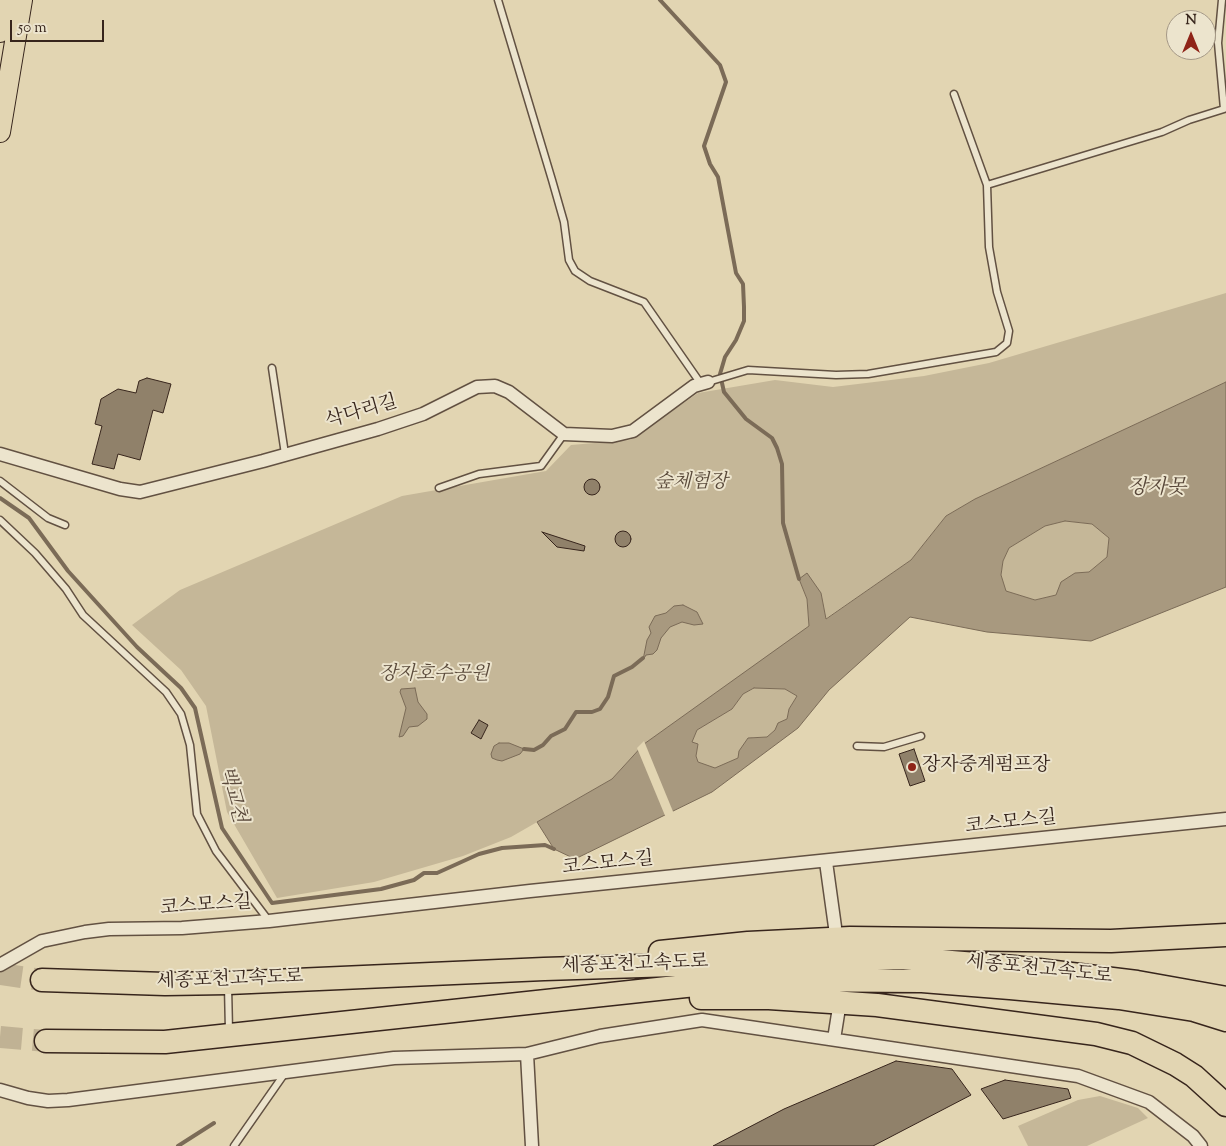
<!DOCTYPE html>
<meta charset="utf-8">
<style>
body{margin:0}
#map{position:relative;width:1226px;height:1146px;overflow:hidden;background:#e2d5b2;font-family:"Sorts Mill Goudy",serif}
canvas{display:block}
.north{position:absolute;left:1166px;top:10px;width:50px;height:50px;box-sizing:border-box;background:#ece4cd;border:1px solid #a49886;border-radius:50%;rotate:0deg;font-size:14px;font-weight:700;line-height:20px;text-align:center;color:#37251c}
.north::after{content:'';display:block;margin:auto;width:18px;height:22px;background:#8f2418;clip-path:polygon(50% 0,100% 100%,50% 72%,0 100%)}
.scale{position:absolute;left:10px;top:20px;width:94px;height:22px;box-sizing:border-box;border:2px solid #37251c;border-top:0;padding-left:6px;font-size:15px;line-height:18px;white-space:nowrap;color:#37251c;-webkit-text-stroke:4px #ece4cd;paint-order:stroke}
</style>
<div id="map">
<canvas width="1226" height="1146"></canvas>
<div class="north">N</div>
<div class="scale">50 m</div>
</div>
<script>
const g = document.querySelector('canvas').getContext('2d');
g.lineJoin = 'round';
function fillPath(path, color) {
  g.fillStyle = color;
  g.fill(path, 'evenodd');
}
function toPath(rows) {
  const path = new Path2D();
  for (const r of rows) {
    if (r.length === 3) {
      path.moveTo(r[0] + r[2], r[1]);
      path.arc(r[0], r[1], r[2], 0, 2 * Math.PI);
      continue;
    }
    path.moveTo(r[0], r[1]);
    for (let i = 2; i < r.length; i += 2) path.lineTo(r[i], r[i + 1]);
  }
  return path;
}
function stroke(path, color, width, dash) {
  g.strokeStyle = color;
  g.lineWidth = width;
  g.lineCap = dash ? 'butt' : 'round';
  g.setLineDash(dash || []);
  g.stroke(path);
}
function drawText(font, color, halo, rows, align = 'center') {
  g.font = font + ' "Sorts Mill Goudy","Noto Serif KR",serif';
  g.lineWidth = 4;
  g.setLineDash([]);
  g.textBaseline = 'middle';
  g.strokeStyle = halo;
  g.fillStyle = color;
  for (const [text, x, y, turn = 0] of rows) {
    g.save();
    g.translate(x, y);
    g.rotate((+turn || 0) * Math.PI / 180);
    g.textAlign = isNaN(turn) ? turn : align;
    if (halo) g.strokeText(text, 0, 0);
    g.fillText(text, 0, 0);
    g.restore();
  }
}
const green = toPath([
 [1226,293,1226,382,975,499,946,516,911,560,825,619,821,593,799,579,807,599,809,626,799,635,644,744,612,779,511,837,463,856,374,882,277,898,227,812,206,706,181,670,132,625,180,590,402,496,546,471,571,445,630,440,698,393,775,380,833,387,924,376,989,363],
 [1065,521,1092,524,1109,538,1107,557,1089,572,1075,573,1056,595,1035,600,1006,591,1001,576,1003,561,1009,548,1045,526],
 [755,688,786,689,797,696,789,709,787,719,767,737,753,737,738,758,715,769,698,762,696,756,698,744,692,742,697,730,732,709,743,694],
 [1100,1096,1138,1108,1148,1118,1087,1146,1028,1146,1018,1126,1078,1100]
]);
const water = toPath([
 [1226,382,1226,587,1091,641,987,632,910,617,829,690,798,728,712,792,575,859,554,849,537,822,612,779,644,744,809,626,807,599,799,579,807,573,821,593,826,619,911,560,946,516,975,499,1226,382],
 [1065,521,1092,524,1109,538,1107,557,1089,572,1075,573,1061,582,1056,595,1035,600,1006,591,1001,575,1003,561,1009,548,1045,526,1065,521],
 [754,688,785,689,797,696,789,709,787,719,778,723,775,730,767,737,748,738,739,751,738,758,715,768,698,762,696,756,698,744,692,742,697,730,732,709,743,694,754,688],
 [683,605,697,612,703,624,694,625,682,622,670,627,661,638,657,650,653,654,646,655,643,660,647,640,651,633,649,627,655,616,666,613,674,606,683,605],
 [415,688,418,702,427,714,427,719,418,726,409,727,403,736,399,737,406,708,400,692,401,689,415,688],
 [499,743,509,743,524,749,520,754,502,761,497,760,492,758,491,754,494,746,499,743]
]);
const pier = toPath([
 [644,741,674,814,666,818,637,748]
]);
const stream = toPath([
 [660,0,720,65,726,82,704,146,710,164,718,177,736,273,743,284,744,307,744,321,736,340,725,357,720,374,724,392,746,419,772,438,777,448,782,464,783,523,799,579],
 [0,498,29,518,68,571,137,647,181,688,195,708,222,828,272,903,381,889,414,880,424,873,437,873,479,854,502,848,545,845,554,849],
 [524,749,534,750,543,745,551,736,565,729,576,712,592,712,600,709,608,697,614,676,632,667,643,658],
 [178,1146,214,1123]
]);
const building = toPath([
 [147,378,171,384,163,413,153,410,140,460,118,454,114,469,92,464,102,426,95,424,101,399,118,389,136,393,139,381,147,378],
 [592,487,8],
 [623,539,8],
 [542,532,585,546,584,551,557,547,542,532],
 [479,720,488,725,481,739,471,733,479,720],
 [914,749,925,781,910,786,899,754,914,749],
 [896,1061,952,1069,971,1095,873,1146,713,1146,784,1109,896,1061],
 [1005,1080,1068,1089,1071,1098,1003,1119,981,1089,1005,1080]
]);
const motorwayTunnel = toPath([
 [0,974,42,980],
 [0,1037,46,1041]
]);
const service = toPath([
 [498,0,552,180,564,222,569,260,575,271,590,281,644,302,701,384],
 [954,94,987,185],
 [272,368,285,454],
 [708,382,748,370,836,375,868,374,996,352,1007,343,1009,331,997,292,989,247,987,185,1162,132,1189,120,1224,109,1218,43,1222,0],
 [0,481,48,518,65,525],
 [439,488,479,474,541,466,564,434],
 [0,520,35,553,66,589,83,615,166,692,181,714,190,745,197,814,216,851,269,921],
 [857,746,884,747,921,736],
 [228,986,229,1031],
 [234,1146,285,1073]
]);
const minor = toPath([
 [0,454,120,489,140,492,263,461,378,429,423,414,477,387,495,386,509,392,564,434,612,436,633,431,694,386,708,382],
 [826,862,835,927],
 [0,965,42,941,85,932,109,929,182,928,269,921,530,891,1226,819],
 [834,1039,838,1014],
 [527,1054,532,1146],
 [0,1090,28,1098,48,1101,68,1100,394,1058,527,1054,600,1036,702,1020,1078,1076,1149,1102,1193,1136,1201,1146]
]);
const primary = toPath([
 [0,32,5,0],
 [0,132,22,0]
]);
const motorway = toPath([
 [660,952,748,943,850,938,1111,941,1226,935],
 [42,980,165,984,228,983,544,969,901,958,1014,967,1137,982,1226,998],
 [701,998,769,998,877,1005,1096,1034,1132,1043,1175,1064,1194,1076,1226,1105],
 [46,1041,165,1042,695,985,766,980,922,981,1010,988,1119,998,1194,1010,1226,1020]
]);
const markers = [
 [912,767,5,"#8f2418"]
];
const streetNames = [
 ["삭다리길",362,413,-16],
 ["코스모스길",1011,824,-6],
 ["코스모스길",608,865,-6],
 ["코스모스길",206,907,-4],
 ["세종포천고속도로",635,966,-2],
 ["세종포천고속도로",1039,971,6],
 ["세종포천고속도로",230,981,-2]
];
const parkNames = [
 ["숲체험장",691,484],
 ["장자호수공원",434,676]
];
const poiNames = [
 ["장자중계펌프장",922,767]
];
const waterNames = [
 ["장자못",1157,490],
 ["백교천",231,795,75]
];
fillPath(green, '#c5b798');
fillPath(water, '#a8997f');
stroke(water, '#7b6b57', 1);
fillPath(pier, '#e2d5b2');
stroke(stream, '#7b6b57', 4);
fillPath(building, '#90816a');
stroke(building, '#37251c', 1);
stroke(motorwayTunnel, '#c0b294', 22, [22, 11]);
stroke(service, '#625142', 9);
stroke(minor, '#625142', 15);
stroke(primary, '#37251c', 22);
stroke(motorway, '#37251c', 25);
stroke(service, '#ece4cd', 6);
stroke(minor, '#ece4cd', 12);
stroke(primary, '#e2d5b2', 20);
stroke(motorway, '#e2d5b2', 22);
for (const [x, y, r, color] of markers) {
  const dot = new Path2D();
  dot.arc(x, y, r, 0, 2 * Math.PI);
  g.fillStyle = color;
  g.fill(dot);
  stroke(dot, '#ece4cd', 2);
}
drawText('19px', '#37251c', '#ece4cd', streetNames);
drawText('italic 19px', '#5a4a3b', '#ece4cd', parkNames);
drawText('19px', '#37251c', '#ece4cd', poiNames, 'left');
drawText('italic 20px', '#59483a', '#ece4cd', waterNames);
</script>
